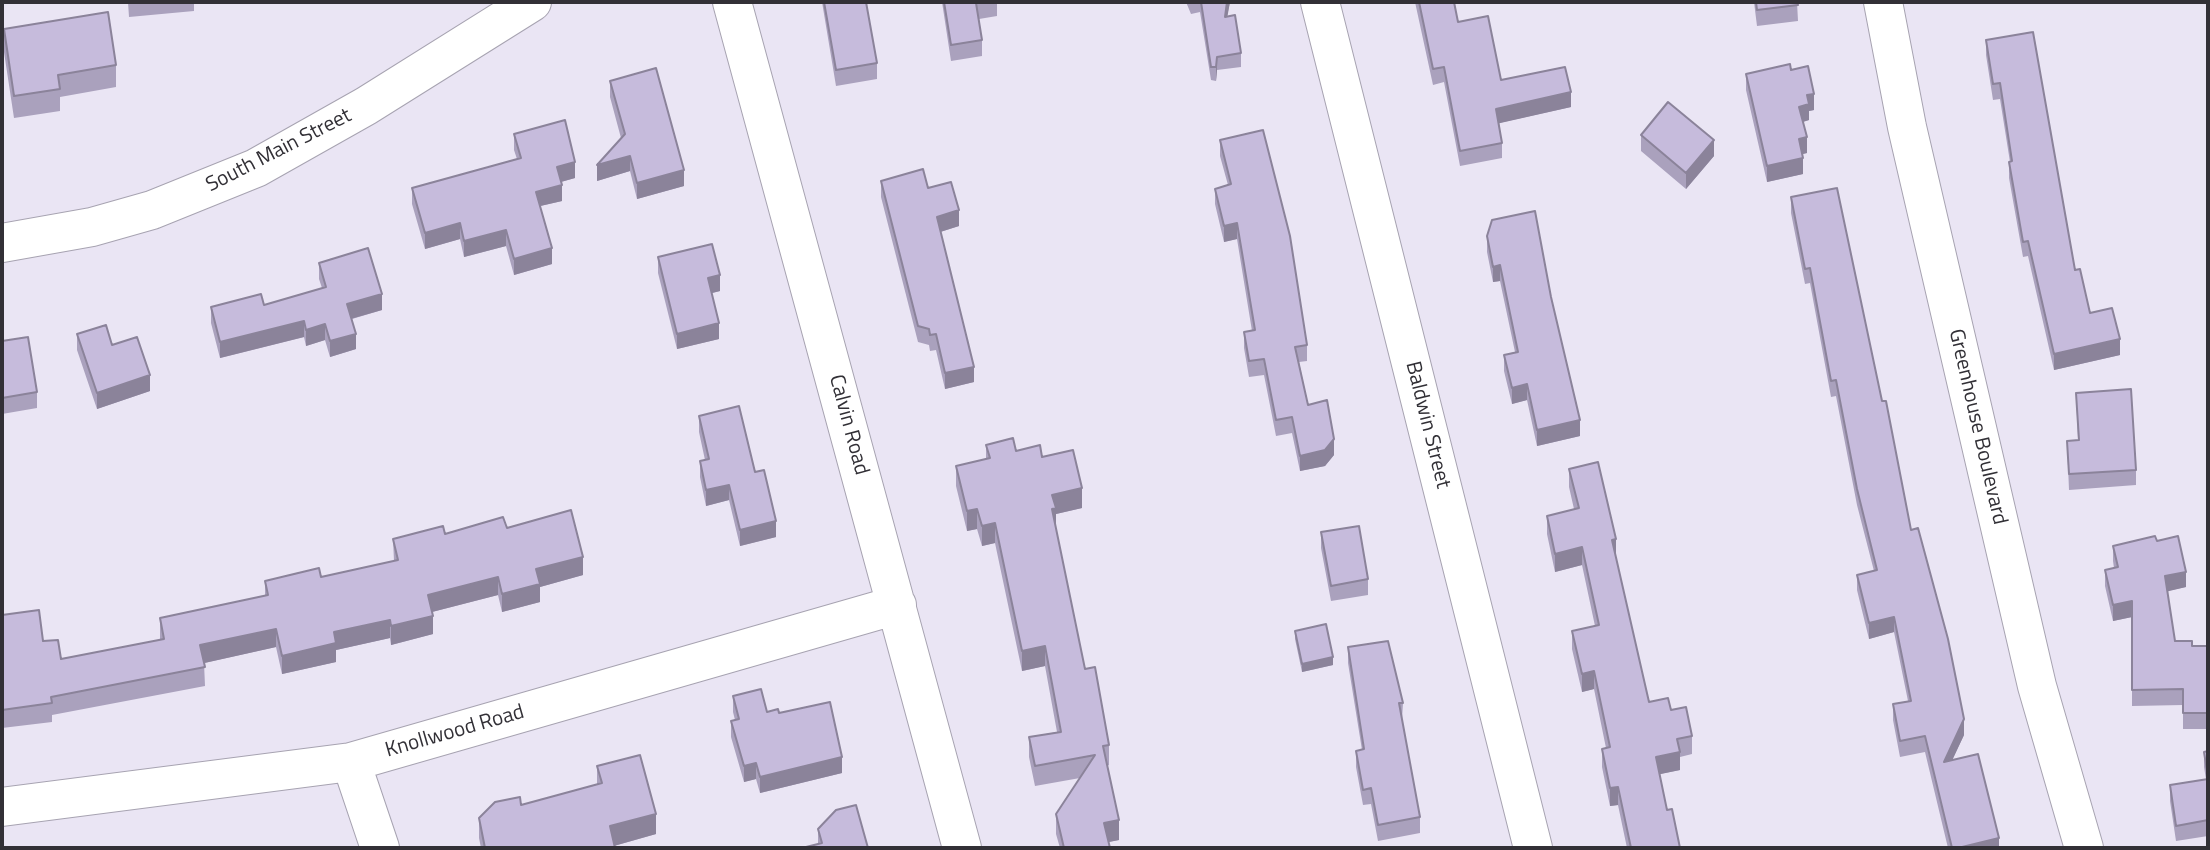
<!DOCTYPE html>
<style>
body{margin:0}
#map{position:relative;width:2210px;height:850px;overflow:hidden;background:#eae5f4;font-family:"Titillium Web",sans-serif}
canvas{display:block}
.frame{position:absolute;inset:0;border:4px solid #323036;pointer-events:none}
</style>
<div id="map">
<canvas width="2210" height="850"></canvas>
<div class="frame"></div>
</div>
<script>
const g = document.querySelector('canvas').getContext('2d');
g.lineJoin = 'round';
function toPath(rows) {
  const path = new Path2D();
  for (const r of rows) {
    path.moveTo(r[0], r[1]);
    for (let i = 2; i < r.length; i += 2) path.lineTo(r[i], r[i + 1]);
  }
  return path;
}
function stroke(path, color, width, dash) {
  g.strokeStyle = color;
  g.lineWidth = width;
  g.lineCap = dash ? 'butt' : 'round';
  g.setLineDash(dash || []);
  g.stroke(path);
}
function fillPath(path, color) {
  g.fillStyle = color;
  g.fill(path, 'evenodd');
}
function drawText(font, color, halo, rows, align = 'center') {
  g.font = font + ' "Titillium Web",sans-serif';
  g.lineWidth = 6;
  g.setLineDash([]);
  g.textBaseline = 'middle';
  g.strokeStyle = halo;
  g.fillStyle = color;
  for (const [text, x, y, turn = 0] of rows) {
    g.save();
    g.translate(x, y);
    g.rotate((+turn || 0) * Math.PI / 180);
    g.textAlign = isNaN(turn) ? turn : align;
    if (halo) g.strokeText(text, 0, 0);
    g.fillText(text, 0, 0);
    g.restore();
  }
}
const minor = toPath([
 [732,2,962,848],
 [1320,2,1533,848],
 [1883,2,1907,127,2037,686,2084,848],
 [2,243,92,227,152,210,256,168,366,106,532,2],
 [351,762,380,848],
 [2,807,351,762,897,605]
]);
const wall = toPath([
 [128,2,194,2,194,11,129,17],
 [822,2,866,2,877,63,877,79,836,86],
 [942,2,997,2,997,16,979,19,982,40,982,56,951,61],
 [1186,2,1230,2,1227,16,1241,53,1241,67,1217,70,1216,81,1211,80,1200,12,1191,14],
 [1415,2,1454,2,1458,22,1501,80,1571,107,1499,123,1502,143,1502,158,1460,166,1444,82,1433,85],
 [1754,2,1797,2,1798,21,1757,26],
 [4,29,116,65,116,87,60,97,60,111,14,118,4,52],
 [1986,40,2075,270,2090,313,2120,355,2054,370,2028,256,2023,257,2009,178,2009,162,2010,162,2000,99,1993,100,1986,55],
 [1791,70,1814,110,1809,111,1809,120,1803,122,1807,153,1802,154,1803,174,1767,182,1746,90,1746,74],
 [610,81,684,186,637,199,630,171,597,181,621,138,610,97],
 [514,134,575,178,561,182,562,201,540,206,552,264,514,275,506,246,464,257,460,239,425,249,412,204,412,188,517,159,514,150],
 [1641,135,1714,156,1686,189,1641,151],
 [1220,140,1307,345,1307,361,1299,362,1308,405,1334,455,1325,466,1300,471,1292,433,1276,436,1264,375,1249,377,1244,348,1244,332,1252,331,1237,239,1224,242,1215,204,1215,189,1228,185,1220,156],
 [881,181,928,188,959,226,940,232,974,382,945,389,936,350,930,351,929,345,918,342,881,197],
 [1791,197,1882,401,1911,530,1964,735,1952,760,1999,848,1948,848,1925,752,1900,757,1893,720,1893,704,1908,701,1894,632,1869,639,1857,590,1857,575,1874,571,1857,505,1836,396,1831,397,1810,283,1805,284,1791,213],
 [1487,236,1551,297,1580,436,1537,446,1527,400,1512,404,1504,371,1504,355,1515,352,1500,281,1493,282,1487,252],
 [658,257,720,291,712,293,719,339,677,349,658,273],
 [319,263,382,310,352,319,356,349,330,357,325,340,306,346,304,337,220,358,211,323,211,307,264,305,322,288,319,279],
 [77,334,112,345,150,391,97,409,77,350],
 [2,341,37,392,37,408,2,414],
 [2076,393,2136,470,2136,485,2069,490,2067,441,2078,440],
 [699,416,755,472,776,537,740,546,729,500,706,506,700,477,700,461,705,460,699,432],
 [986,445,1042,457,1082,508,1056,514,1056,528,1085,669,1109,745,1109,765,1107,766,1119,840,1108,842,1110,848,1060,848,1056,834,1056,814,1080,778,1035,786,1029,757,1029,737,1057,732,1045,666,1022,671,995,543,982,546,977,529,967,531,956,486,956,466,986,459],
 [1569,469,1616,557,1649,702,1671,710,1692,736,1692,754,1680,757,1680,770,1660,774,1667,810,1680,848,1627,848,1618,805,1610,806,1602,767,1602,749,1606,748,1594,689,1582,692,1572,649,1572,631,1595,626,1582,565,1555,572,1547,534,1547,516,1574,509,1569,487],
 [507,528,583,575,540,587,540,602,502,612,498,595,432,612,433,634,391,645,390,638,336,650,336,662,282,674,276,647,204,663,205,686,52,715,52,722,2,728,2,615,43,641,61,659,160,640,160,618,265,596,265,581,321,577,394,561,393,539],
 [1321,532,1368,579,1368,595,1331,601,1321,548],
 [2157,541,2186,587,2167,591,2175,641,2192,646,2208,646,2208,729,2183,729,2183,705,2132,706,2132,617,2113,621,2105,586,2105,570,2114,568,2113,561,2113,546],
 [1295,631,1333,665,1302,672,1295,639],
 [1348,647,1403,703,1402,719,1420,817,1420,833,1378,841,1371,804,1363,805,1356,767,1356,751,1362,750,1348,663],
 [733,696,767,712,779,713,842,773,760,793,756,779,744,782,731,737,731,721,735,720,733,712],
 [2208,751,2208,836,2176,841,2170,801,2170,785,2206,779,2204,767,2204,752],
 [597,766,656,834,614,846,615,848,481,848,479,838,479,818,597,784],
 [818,829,868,848,818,844]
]);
const shadedWall = toPath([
 [1227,2,1230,2,1225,30,1225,17],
 [1217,57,1217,70,1216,81,1216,67],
 [1571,92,1571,107,1496,124,1496,109],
 [1814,94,1814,110,1809,111,1809,120,1799,123,1799,107,1807,95],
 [1807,137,1807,153,1799,155,1799,139],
 [1714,140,1714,156,1686,189,1686,173],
 [630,156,630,171,597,181,597,165],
 [1803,158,1803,174,1767,182,1767,166],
 [575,162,575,178,557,183,557,167],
 [684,170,684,186,637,199,637,183],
 [562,185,562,201,536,207,536,192],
 [959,210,959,226,937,233,937,217],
 [460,223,460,239,425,249,425,233],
 [1237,223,1237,239,1224,242,1224,226],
 [506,230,506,246,464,257,464,241],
 [552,248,552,264,514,275,514,259],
 [1500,265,1500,281,1493,282,1493,267],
 [720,275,720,291,708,294,708,278],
 [382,294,382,310,347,320,347,304],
 [304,321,304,337,220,358,220,342],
 [719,323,719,339,677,349,677,334],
 [325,324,325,340,306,346,306,330],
 [356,334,356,349,330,357,330,341],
 [2120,339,2120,355,2054,370,2054,354],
 [974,367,974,382,945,389,945,373],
 [150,375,150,391,97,409,97,393],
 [1527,384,1527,400,1512,404,1512,388],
 [1580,420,1580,436,1537,446,1537,430],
 [1334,439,1334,455,1325,466,1300,471,1300,456],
 [729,485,729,500,706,506,706,490],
 [1082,488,1082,508,1056,514,1056,528,1052,529,1052,495],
 [977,509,977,529,967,531,967,511],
 [776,521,776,537,740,546,740,530],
 [995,523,995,543,982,546,982,526],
 [1616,539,1616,557,1612,540],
 [1582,547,1582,565,1555,572,1555,554],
 [583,557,583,575,540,587,540,602,502,612,502,594,536,569],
 [2186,572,2186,587,2165,592,2165,576],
 [498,577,498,595,428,613,428,595],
 [2132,601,2132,617,2113,621,2113,605],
 [433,616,433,634,391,645,391,626],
 [1894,617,1894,632,1869,639,1869,623],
 [390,620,390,638,336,650,336,662,282,674,282,656,334,632],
 [276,629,276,647,200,664,200,645],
 [1045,646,1045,666,1022,671,1022,651],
 [1333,657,1333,665,1302,672,1302,664],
 [1594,671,1594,689,1582,692,1582,674],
 [1964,719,1964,735,1944,778,1944,762],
 [1680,752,1680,770,1656,775,1656,757],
 [842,757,842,773,760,793,760,777],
 [756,763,756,779,744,782,744,766],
 [1618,787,1618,805,1610,806,1610,788],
 [656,814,656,834,610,847,610,826],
 [1119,820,1119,840,1104,843,1104,823],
 [1999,838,1999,848,1958,848]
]);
const building = toPath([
 [824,2,866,2,877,63,836,70,824,2],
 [944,2,987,2,976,3,982,40,951,45,944,2],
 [1201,2,1227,2,1225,17,1235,15,1241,53,1217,57,1216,67,1211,67,1201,2],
 [1419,2,1454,2,1458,22,1488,16,1501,80,1565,67,1571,92,1496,109,1502,143,1460,151,1444,67,1433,69,1419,2],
 [1756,2,1797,2,1798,5,1757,10,1756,2],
 [108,12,116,65,58,75,60,89,14,96,4,29,108,12],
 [2033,32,2075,270,2080,269,2090,313,2112,308,2120,339,2054,354,2028,241,2023,242,2009,162,2012,161,2000,83,1993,84,1986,40,2033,32],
 [1790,64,1791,70,1808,66,1814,94,1807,95,1809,104,1799,107,1807,137,1799,139,1803,158,1767,166,1746,74,1790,64],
 [656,68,684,170,637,183,630,156,597,165,625,134,610,81,656,68],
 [1668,102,1714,140,1686,173,1641,135,1668,102],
 [565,120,575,162,557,167,562,185,536,192,552,248,514,259,506,230,464,241,460,223,425,233,412,188,521,158,514,134,565,120],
 [1263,130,1290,236,1307,345,1295,347,1308,405,1327,400,1334,439,1325,450,1300,456,1292,417,1276,420,1264,359,1249,361,1244,332,1255,330,1237,223,1224,226,1215,189,1231,184,1220,140,1263,130],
 [923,169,928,188,951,182,959,210,937,217,974,367,945,373,936,334,930,335,929,329,918,326,881,181,923,169],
 [1837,188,1882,401,1886,401,1911,530,1918,528,1948,639,1964,719,1944,762,1978,754,1999,838,1958,848,1952,848,1925,736,1900,741,1893,704,1911,701,1894,617,1869,623,1857,575,1877,570,1857,489,1836,380,1831,381,1810,268,1805,269,1791,197,1837,188],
 [1535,211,1551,297,1580,420,1537,430,1527,384,1512,388,1504,355,1518,352,1500,265,1493,267,1487,236,1492,220,1535,211],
 [712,244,720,275,708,278,719,323,677,334,658,257,712,244],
 [368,248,382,294,347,304,356,334,330,341,325,324,306,330,304,321,220,342,211,307,261,294,264,305,326,287,319,263,368,248],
 [106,325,112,345,137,337,150,375,97,393,77,334,106,325],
 [28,337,37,392,2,398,2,341,28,337],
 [2131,389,2136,470,2069,474,2067,441,2079,440,2076,393,2131,389],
 [739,406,755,472,764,470,776,521,740,530,729,485,706,490,700,461,709,459,699,416,739,406],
 [1013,438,1016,451,1040,445,1042,457,1073,450,1082,488,1052,495,1056,508,1052,509,1085,669,1095,667,1109,745,1103,746,1119,820,1104,823,1110,848,1064,848,1056,814,1095,755,1035,766,1029,737,1061,732,1045,646,1022,651,995,523,982,526,977,509,967,511,956,466,990,458,986,445,1013,438],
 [1598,462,1616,539,1612,540,1649,702,1668,698,1671,710,1686,707,1692,736,1677,739,1680,752,1656,757,1667,810,1672,809,1680,848,1631,848,1618,787,1610,788,1602,749,1610,747,1594,671,1582,674,1572,631,1599,625,1582,547,1555,554,1547,516,1579,508,1569,469,1598,462],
 [571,510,583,557,536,569,540,584,502,594,498,577,428,595,433,616,391,626,390,620,334,632,336,643,282,656,276,629,200,645,205,667,51,697,52,703,2,710,2,615,39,610,43,641,58,640,61,659,164,639,160,618,268,595,265,581,319,568,321,577,398,560,393,539,443,526,445,534,503,517,507,528,571,510],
 [1359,526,1368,579,1331,586,1321,532,1359,526],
 [2155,536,2157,541,2178,536,2186,572,2165,576,2175,641,2192,641,2192,646,2208,646,2208,713,2183,713,2183,689,2132,690,2132,601,2113,605,2105,570,2118,567,2113,546,2155,536],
 [1326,624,1333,657,1302,664,1295,631,1326,624],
 [1388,641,1403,703,1399,703,1420,817,1378,825,1371,788,1363,790,1356,751,1364,749,1348,647,1388,641],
 [761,689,767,712,778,709,779,713,830,702,842,757,760,777,756,763,744,766,731,721,739,719,733,696,761,689],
 [2208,751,2208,777,2204,752,2208,751],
 [640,755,656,814,610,826,615,848,575,848,574,847,567,848,485,848,479,818,495,802,520,797,521,805,602,783,597,766,640,755],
 [2208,779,2208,820,2176,826,2170,785,2208,779],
 [856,805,868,848,802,848,822,843,818,829,836,810,856,805]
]);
const streetNames = [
 ["South Main Street",279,151,-27],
 ["Calvin Road",848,425,75],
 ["Baldwin Street",1427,425,76],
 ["Greenhouse Boulevard",1977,427,77],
 ["Knollwood Road",455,732,-16]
];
stroke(minor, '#a7a3b1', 40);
stroke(minor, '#fff', 38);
fillPath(wall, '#aaa1bd');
fillPath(shadedWall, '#8b839a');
fillPath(building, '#c6bbdc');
stroke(building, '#8b839a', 2);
drawText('21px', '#323036', '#fff', streetNames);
</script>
